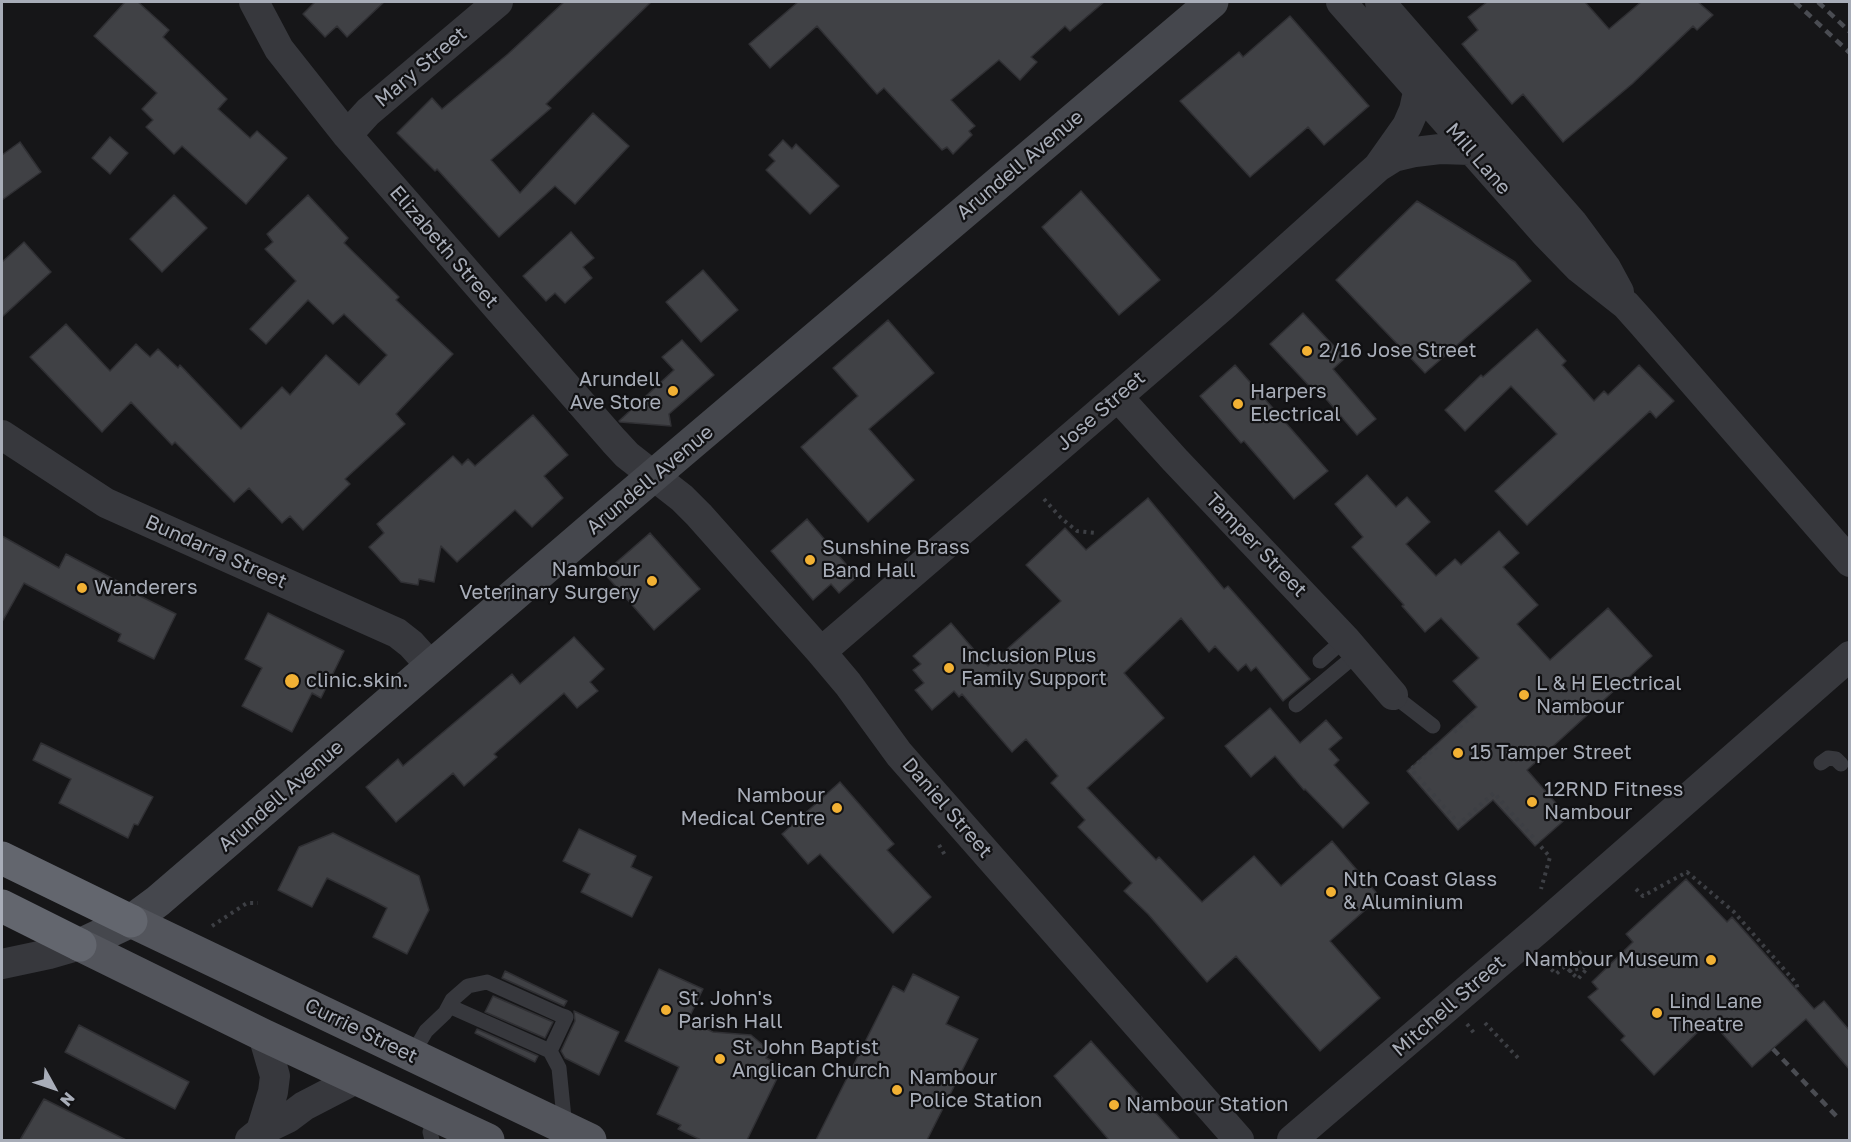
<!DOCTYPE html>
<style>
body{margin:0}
#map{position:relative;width:1851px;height:1142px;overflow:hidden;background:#161618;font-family:"Golos Text",sans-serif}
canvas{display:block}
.frame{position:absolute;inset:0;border:3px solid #a8adb8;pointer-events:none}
.north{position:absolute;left:24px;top:1058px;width:60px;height:60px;-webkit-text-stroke:4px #111113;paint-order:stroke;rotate:130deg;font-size:16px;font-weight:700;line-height:24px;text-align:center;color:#a8adb8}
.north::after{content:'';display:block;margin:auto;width:21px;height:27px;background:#a8adb8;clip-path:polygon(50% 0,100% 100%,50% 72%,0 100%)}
</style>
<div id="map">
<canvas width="1851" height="1142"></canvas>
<div class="frame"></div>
<div class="north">N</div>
</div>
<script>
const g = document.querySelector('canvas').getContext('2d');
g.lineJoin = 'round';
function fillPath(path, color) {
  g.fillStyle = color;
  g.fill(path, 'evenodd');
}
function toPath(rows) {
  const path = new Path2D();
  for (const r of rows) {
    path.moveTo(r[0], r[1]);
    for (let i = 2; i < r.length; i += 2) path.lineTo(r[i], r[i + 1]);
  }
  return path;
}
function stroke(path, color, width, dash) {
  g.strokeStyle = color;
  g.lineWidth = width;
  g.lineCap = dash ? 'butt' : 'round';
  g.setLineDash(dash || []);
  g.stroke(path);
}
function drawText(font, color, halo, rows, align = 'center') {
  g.font = font + ' "Golos Text",sans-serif';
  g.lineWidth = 4.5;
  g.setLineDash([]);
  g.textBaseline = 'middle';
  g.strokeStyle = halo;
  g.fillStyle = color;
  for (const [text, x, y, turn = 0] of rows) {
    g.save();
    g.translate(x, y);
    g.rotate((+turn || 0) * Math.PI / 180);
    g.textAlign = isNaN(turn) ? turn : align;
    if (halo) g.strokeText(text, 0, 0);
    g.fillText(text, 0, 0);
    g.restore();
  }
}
const building = toPath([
 [125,2,138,2,169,30,163,37,227,99,218,109,250,138,257,131,287,158,246,204,182,146,174,154,146,127,153,120,142,109,157,93,94,36,125,2],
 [315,2,384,2,347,37,337,26,325,37,303,14,315,2],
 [564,2,651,2,546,104,551,108,491,160,520,193,593,113,629,146,575,204,555,186,499,237,437,169,435,171,397,133,432,98,442,109,508,54,564,2],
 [798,2,1104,2,1070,31,1065,26,1031,57,1037,62,1020,80,999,60,951,100,975,126,969,131,972,135,953,154,947,147,942,150,884,88,877,94,817,26,770,68,749,44,798,2],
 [1487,2,1585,2,1609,29,1641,2,1698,2,1713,15,1697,30,1693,26,1632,84,1563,142,1523,94,1512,104,1462,44,1478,30,1468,17,1487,2],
 [1290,16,1369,106,1324,145,1308,127,1250,177,1180,101,1239,52,1243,57,1290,16],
 [110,137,128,153,110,174,92,158,110,137],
 [783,140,792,149,796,144,839,186,810,214,766,170,775,161,769,155,783,140],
 [20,142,41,172,2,200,2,155,20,142],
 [1081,191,1160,280,1119,315,1042,227,1081,191],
 [174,195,207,228,162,272,130,239,174,195],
 [308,195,348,238,344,243,399,297,396,300,453,354,396,414,405,424,345,479,350,484,303,530,290,516,282,523,249,488,234,502,175,442,172,445,131,402,102,432,30,357,66,324,110,371,136,344,150,357,158,349,178,368,180,365,241,429,282,387,290,395,326,355,359,385,387,355,344,314,333,324,308,300,266,344,250,329,296,281,265,249,273,242,267,234,308,195],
 [1417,201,1515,262,1531,281,1425,373,1336,280,1417,201],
 [571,232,594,258,583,267,592,278,565,303,555,293,546,301,523,276,571,232],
 [24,242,51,272,2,317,2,262,24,242],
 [703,270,738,310,701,342,666,302,703,270],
 [1303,313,1345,358,1333,369,1376,419,1357,435,1315,386,1312,389,1270,344,1303,313],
 [888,320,934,373,869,429,914,480,868,522,801,447,858,396,833,368,888,320],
 [1537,329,1566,361,1562,365,1594,401,1604,391,1608,395,1639,365,1674,401,1656,418,1650,411,1527,525,1495,491,1557,434,1511,386,1465,431,1445,410,1481,375,1483,377,1537,329],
 [682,340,714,375,669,414,671,426,620,422,619,421,674,370,662,357,682,340],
 [1235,365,1328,471,1294,499,1244,441,1241,443,1200,396,1235,365],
 [533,415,568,455,544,476,563,498,532,527,515,510,457,562,441,546,434,582,419,579,418,585,401,582,369,547,384,533,377,524,453,456,462,465,468,459,475,466,533,415],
 [1367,475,1396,507,1407,497,1430,522,1406,544,1436,576,1455,559,1461,565,1499,531,1519,553,1503,567,1538,605,1517,624,1550,660,1608,608,1652,656,1527,770,1568,817,1535,846,1493,800,1458,830,1407,771,1477,707,1453,681,1479,658,1441,618,1425,632,1402,606,1404,605,1352,547,1363,537,1335,504,1367,475],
 [1148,498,1224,589,1228,586,1310,679,1283,701,1256,667,1251,671,1246,664,1238,671,1215,646,1209,652,1181,618,1124,673,1164,718,1087,788,1156,860,1159,857,1202,902,1254,856,1281,886,1332,841,1380,897,1330,941,1380,998,1320,1051,1236,956,1207,982,1148,914,1124,891,1132,883,1078,827,1085,820,1051,783,1058,776,1026,739,1012,752,962,694,959,697,954,691,932,710,915,690,924,683,913,670,921,664,913,656,951,623,988,666,1061,601,1026,565,1065,528,1086,550,1148,498],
 [807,519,857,577,839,593,831,584,813,600,771,551,807,519],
 [650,533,700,589,654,630,604,573,650,533],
 [2,536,59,568,66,554,119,582,118,585,176,614,154,659,118,641,121,634,24,583,2,622,2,536],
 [268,613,344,651,321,698,312,693,292,732,242,706,262,668,245,659,268,613],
 [574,637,604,669,590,682,598,691,577,708,564,693,494,754,497,757,464,786,453,773,396,822,366,787,398,759,403,766,512,674,520,684,574,637],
 [1270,708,1300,743,1326,720,1342,738,1329,749,1339,760,1334,765,1369,803,1343,828,1305,789,1304,790,1275,756,1251,777,1225,746,1270,708],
 [41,743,153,797,138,825,134,824,128,838,59,803,71,779,33,760,41,743],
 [840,782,894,844,887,850,931,897,893,933,820,854,808,864,782,834,840,782],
 [579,829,636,856,631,867,652,877,632,917,581,892,590,874,563,861,579,829],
 [333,833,419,876,429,910,407,954,373,937,387,908,368,898,327,878,312,907,278,890,299,847,333,833],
 [1686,879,1727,922,1732,917,1814,1009,1824,1001,1850,1031,1850,1070,1806,1019,1752,1067,1710,1020,1654,1075,1621,1040,1625,1036,1588,997,1598,989,1592,982,1633,942,1626,934,1686,879],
 [659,969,703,989,688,1020,713,1032,751,1035,770,1051,766,1058,783,1066,747,1140,701,1140,678,1129,681,1125,657,1114,679,1067,625,1041,659,969],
 [505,971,567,1001,564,1006,502,978,505,971],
 [913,974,959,997,946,1024,978,1039,927,1140,816,1140,893,986,904,992,913,974],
 [493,996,553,1022,545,1038,485,1012,493,996],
 [574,1011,619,1032,599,1075,565,1058,561,1051,575,1021,574,1011],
 [79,1025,189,1082,175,1109,65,1052,79,1025],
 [477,1029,538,1056,535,1062,475,1033,477,1029],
 [1091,1041,1180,1140,1109,1140,1054,1076,1091,1041],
 [44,1099,126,1140,20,1140,44,1099]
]);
const path = toPath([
 [1044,499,1061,518,1077,531,1096,533],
 [1454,732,1475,713],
 [1437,747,1411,769,1459,824,1494,793,1550,857,1541,889],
 [939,845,946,857],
 [1636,889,1643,896,1687,872,1734,912,1796,983,1798,989],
 [212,926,247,903,258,903],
 [1546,964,1556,974,1565,966,1582,951,1586,955,1570,971,1590,965,1578,979,1555,956],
 [1485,1023,1519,1059],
 [1467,1024,1474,1033]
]);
const lane = toPath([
 [1320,661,1345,639],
 [1393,695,1433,726],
 [1296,705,1357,654],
 [1821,763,1828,758,1836,759,1841,764],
 [449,1006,550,1051],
 [412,1055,426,1031,445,1013,452,1000,468,986,487,982,560,1015,566,1017,550,1051,559,1068,565,1128],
 [432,1140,430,1132,435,1115]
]);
const street = toPath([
 [254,2,279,49,347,135,614,441,627,455,682,498,699,515,821,652,848,684,899,754,1239,1140],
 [1341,2,1546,234,1579,268,1626,305,1643,324,1850,562],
 [1380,2,1572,222,1606,268,1619,292],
 [347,135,368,112,498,2],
 [1378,167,1407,126,1414,110,1418,92],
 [1118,397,1175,460,1345,639,1393,695],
 [2,435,106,503,397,633,411,644,431,666],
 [821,652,1222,307,1378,167,1394,157,1415,152,1440,149,1470,150],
 [2,964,49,954,80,945],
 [261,1131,273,1092,275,1076,263,1035],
 [250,1140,261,1131,288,1118,304,1106,358,1078],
 [1292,1140,1542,926,1850,656]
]);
const secondary = toPath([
 [80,945,131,921,158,901,607,515,1212,2]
]);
const primary = toPath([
 [131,921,590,1140],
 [80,945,263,1035,488,1140]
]);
const highway = toPath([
 [2,858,131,921],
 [2,906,80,945]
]);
const rail = toPath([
 [1795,2,1850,53],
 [1818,2,1850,32],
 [1773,1049,1840,1120]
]);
const markers = [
 [1307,351,6,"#f2b134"],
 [673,391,6,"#f2b134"],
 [1238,404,6,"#f2b134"],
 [810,560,6,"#f2b134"],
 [652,581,6,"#f2b134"],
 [82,588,6,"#f2b134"],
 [949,668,6,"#f2b134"],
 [292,681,8,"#f2b134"],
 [1524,695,6,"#f2b134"],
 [1458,753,6,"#f2b134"],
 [1532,802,6,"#f2b134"],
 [837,808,6,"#f2b134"],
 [1331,892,6,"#f2b134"],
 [1711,960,6,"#f2b134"],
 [666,1010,6,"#f2b134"],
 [1657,1013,6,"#f2b134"],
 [720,1059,6,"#f2b134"],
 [897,1090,6,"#f2b134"],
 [1114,1105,6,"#f2b134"]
];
const streetNames = [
 ["Mary Street",421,67,-40],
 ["Mill Lane",1478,159,49],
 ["Arundell Avenue",1020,165,-40],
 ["Elizabeth Street",444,247,49],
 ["Jose Street",1101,411,-41],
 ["Arundell Avenue",650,480,-40],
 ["Tamper Street",1256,545,46],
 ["Bundarra Street",216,552,24],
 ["Arundell Avenue",281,796,-41],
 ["Daniel Street",947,808,49],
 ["Mitchell Street",1449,1006,-41],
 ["Currie Street",361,1031,26]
];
const poiNames = [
 ["2/16 Jose Street",1319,351],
 ["Arundell",661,380,"right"],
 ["Ave Store",661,403,"right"],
 ["Harpers",1250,392],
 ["Electrical",1250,415],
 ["Sunshine Brass",822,548],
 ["Band Hall",822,571],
 ["Nambour",640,570,"right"],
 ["Veterinary Surgery",640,593,"right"],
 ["Wanderers",94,588],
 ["Inclusion Plus",961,656],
 ["Family Support",961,679],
 ["clinic.skin.",306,681],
 ["L & H Electrical",1536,684],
 ["Nambour",1536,707],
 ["15 Tamper Street",1470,753],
 ["12RND Fitness",1544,790],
 ["Nambour",1544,813],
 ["Nambour",825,796,"right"],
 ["Medical Centre",825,819,"right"],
 ["Nth Coast Glass",1343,880],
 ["& Aluminium",1343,903],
 ["Nambour Museum",1699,960,"right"],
 ["St. John's",678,999],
 ["Parish Hall",678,1022],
 ["Lind Lane",1669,1002],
 ["Theatre",1669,1025],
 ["St John Baptist",732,1048],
 ["Anglican Church",732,1071],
 ["Nambour",909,1078],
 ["Police Station",909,1101],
 ["Nambour Station",1126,1105]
];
fillPath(building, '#404145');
stroke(building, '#303034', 1.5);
stroke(path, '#3d3f44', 4, [3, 4.5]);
stroke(lane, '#37383d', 15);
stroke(street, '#37383d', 30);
stroke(secondary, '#45474d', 33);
stroke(primary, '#53555c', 33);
stroke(highway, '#63666e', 33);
stroke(rail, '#4a4c52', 4.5, [8, 6]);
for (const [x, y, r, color] of markers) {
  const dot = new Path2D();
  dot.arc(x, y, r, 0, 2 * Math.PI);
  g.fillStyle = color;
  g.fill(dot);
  stroke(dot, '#111113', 2);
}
drawText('20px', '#a8adb8', '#111113', streetNames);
drawText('20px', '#a8adb8', '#111113', poiNames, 'left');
</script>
